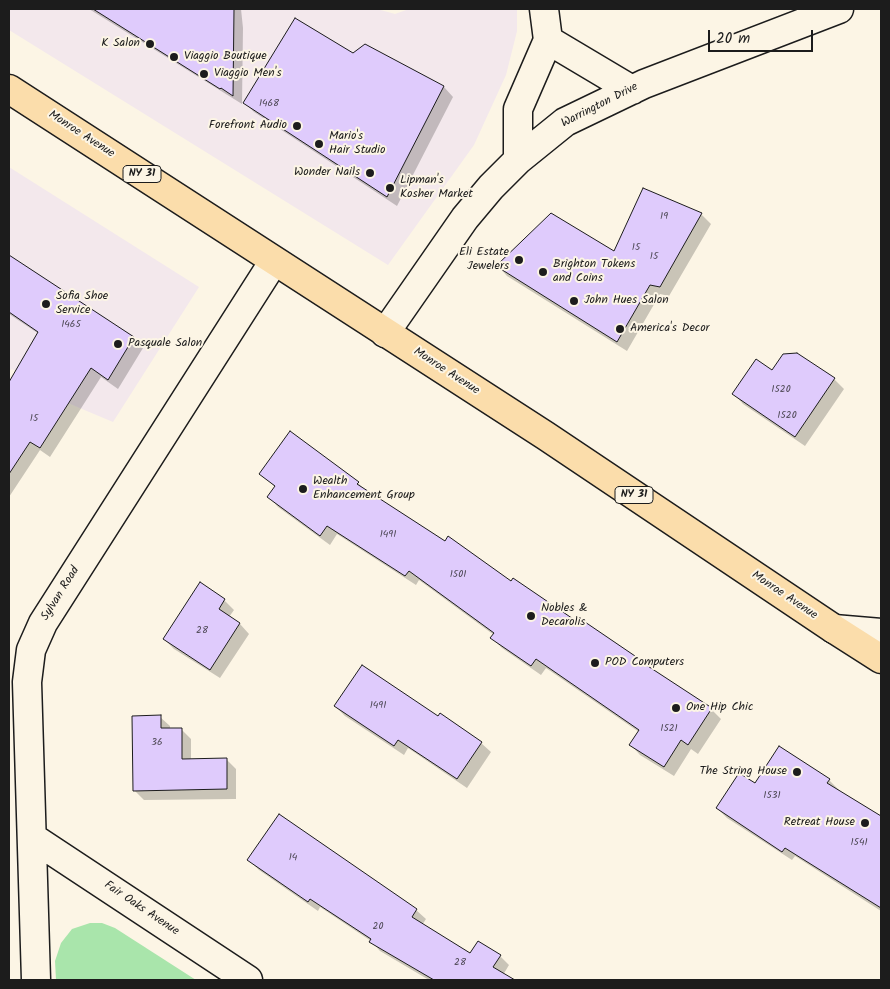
<!DOCTYPE html>
<style>
body{margin:0}
#map{position:relative;width:890px;height:989px;overflow:hidden;background:#fcf5e5;font-family:Kalam,sans-serif}
canvas{display:block}
.frame{position:absolute;inset:0;border:10px solid #1c1c1c;pointer-events:none}
.scale{position:absolute;left:708px;top:30px;width:105px;height:22px;box-sizing:border-box;border:2px solid #1c1c1c;border-top:0;padding-left:6px;font-size:15px;line-height:18px;white-space:nowrap;color:#1c1c1c;-webkit-text-stroke:4px #fcf5e5;paint-order:stroke}
</style>
<div id="map">
<canvas width="890" height="989"></canvas>
<div class="frame"></div>
<div class="scale">20 m</div>
</div>
<script>
const g = document.querySelector('canvas').getContext('2d');
g.lineJoin = 'round';
function fillPath(path, color) {
  g.fillStyle = color;
  g.fill(path, 'evenodd');
}
function toPath(rows) {
  const path = new Path2D();
  for (const r of rows) {
    path.moveTo(r[0], r[1]);
    for (let i = 2; i < r.length; i += 2) path.lineTo(r[i], r[i + 1]);
  }
  return path;
}
function stroke(path, color, width, dash) {
  g.strokeStyle = color;
  g.lineWidth = width;
  g.lineCap = dash ? 'butt' : 'round';
  g.setLineDash(dash || []);
  g.stroke(path);
}
function drawText(font, color, halo, rows, align = 'center') {
  g.font = font + ' Kalam,sans-serif';
  g.lineWidth = 4;
  g.setLineDash([]);
  g.textBaseline = 'middle';
  g.strokeStyle = halo;
  g.fillStyle = color;
  for (const [text, x, y, turn = 0] of rows) {
    g.save();
    g.translate(x, y);
    g.rotate((+turn || 0) * Math.PI / 180);
    g.textAlign = isNaN(turn) ? turn : align;
    if (halo) g.strokeText(text, 0, 0);
    g.fillText(text, 0, 0);
    g.restore();
  }
}
const built = toPath([
 [9,9,377,9,395,14,409,9,517,9,517,31,506,75,474,145,388,265,9,30],
 [9,167,199,287,113,422,63,401,12,369,9,371]
]);
const green = toPath([
 [90,923,102,923,115,928,196,980,56,980,55,961,61,943,72,929]
]);
const shadow = toPath([
 [89,9,241,9,243,28,242,104],
 [365,45,444,87,453,97,397,206,254,112,244,102,353,55],
 [701,214,711,224,669,296,660,294,627,351,507,276,498,266,614,252],
 [11,257,134,338,143,348,118,389,101,377,50,457,40,450,9,497,9,384,39,334,9,314,9,259],
 [797,354,834,379,844,389,805,446,743,404,734,394,772,372],
 [291,433,358,483,368,493,511,583,634,657,641,663,711,709,721,719,698,754,691,749,674,776,640,755,631,745,639,732,546,668,541,675,502,648,492,638,494,635,419,580,416,585,337,534,330,545,278,507,269,497,276,488,261,474],
 [224,600,234,610,229,617,240,624,249,634,220,678,174,649,164,639],
 [335,706,439,718,481,743,491,752,467,788,408,748,404,755,345,716],
 [160,717,170,726,170,729,181,729,191,739,191,760,226,759,236,769,236,799,144,800,134,790],
 [829,780,839,790,838,791,881,818,881,911,795,856,792,860,727,818,717,808,755,785],
 [249,860,416,910,426,919,422,925,471,955,500,956,509,965,503,975,512,980,429,980,380,951,371,941,320,907,318,911,259,870]
]);
const building = toPath([
 [93,9,234,9,233,96,221,88,220,89,93,9],
 [295,18,353,53,365,44,444,86,387,197,243,103,295,18],
 [643,188,702,213,660,287,650,285,617,342,496,266,551,213,614,251,643,188],
 [9,255,134,337,108,380,91,368,40,448,30,442,9,474,9,382,38,332,9,312,9,255],
 [797,353,835,378,795,437,732,394,756,359,772,370,783,354,797,353],
 [290,431,359,482,357,484,445,541,448,536,511,581,513,578,582,625,585,622,635,656,634,657,712,708,688,745,681,740,664,767,629,745,639,730,536,659,531,666,490,638,494,633,409,571,405,576,327,526,320,536,267,497,275,486,259,474,290,431],
 [200,582,225,599,219,609,240,623,210,670,163,639,200,582],
 [362,665,438,716,440,713,482,742,457,779,398,740,394,746,334,706,362,665],
 [161,715,161,728,182,728,182,759,227,758,227,789,133,791,132,716,161,715],
 [779,746,830,779,827,783,881,816,881,908,785,848,782,852,716,808,739,773,755,783,779,746],
 [279,814,417,909,412,917,470,953,478,941,501,955,493,967,515,980,434,980,369,942,371,939,310,899,308,902,247,860,279,814]
]);
const street = toPath([
 [548,40,632,90],
 [518,160,518,109,548,40,544,9],
 [385,333,465,218,491,187,518,160,565,122,644,84,839,9],
 [834,629,881,633],
 [33,838,248,980],
 [36,980,27,682,31,650,43,623,274,261]
]);
const primary = toPath([
 [9,89,546,436,834,629,881,659]
]);
const markers = [
 [150,44,5,"#1c1c1c"],
 [174,57,5,"#1c1c1c"],
 [204,74,5,"#1c1c1c"],
 [297,126,5,"#1c1c1c"],
 [319,144,5,"#1c1c1c"],
 [370,173,5,"#1c1c1c"],
 [390,188,5,"#1c1c1c"],
 [519,260,5,"#1c1c1c"],
 [543,272,5,"#1c1c1c"],
 [574,301,5,"#1c1c1c"],
 [46,304,5,"#1c1c1c"],
 [620,329,5,"#1c1c1c"],
 [118,344,5,"#1c1c1c"],
 [303,489,5,"#1c1c1c"],
 [531,616,5,"#1c1c1c"],
 [595,663,5,"#1c1c1c"],
 [676,708,5,"#1c1c1c"],
 [797,772,5,"#1c1c1c"],
 [865,823,5,"#1c1c1c"]
];
const numberNames = [
 ["1468",269,104],
 ["19",664,217],
 ["15",636,248],
 ["15",654,257],
 ["1465",71,325],
 ["1520",781,390],
 ["1520",787,416],
 ["15",34,419],
 ["1491",388,535],
 ["1501",458,575],
 ["28",202,631],
 ["1491",378,706],
 ["1521",669,729],
 ["36",157,743],
 ["1531",772,796],
 ["1541",859,843],
 ["14",293,858],
 ["20",378,927],
 ["28",460,963]
];
const shields = [
 [142,174,38],
 [634,495,38]
];
const shieldNames = [
 ["NY 31",142,174],
 ["NY 31",634,495]
];
const poiNames = [
 ["K Salon",140,44,"right"],
 ["Viaggio Boutique",184,57],
 ["Viaggio Men's",214,74],
 ["Forefront Audio",287,126,"right"],
 ["Mario's",329,137],
 ["Hair Studio",329,151],
 ["Wonder Nails",360,173,"right"],
 ["Lipman's",400,181],
 ["Kosher Market",400,195],
 ["Eli Estate",509,253,"right"],
 ["Jewelers",509,267,"right"],
 ["Brighton Tokens",553,265],
 ["and Coins",553,279],
 ["Sofia Shoe",56,297],
 ["Service",56,311],
 ["John Hues Salon",584,301],
 ["America's Decor",630,329],
 ["Pasquale Salon",128,344],
 ["Wealth",313,482],
 ["Enhancement Group",313,496],
 ["Nobles &",541,609],
 ["Decarolis",541,623],
 ["POD Computers",605,663],
 ["One Hip Chic",686,708],
 ["The String House",787,772,"right"],
 ["Retreat House",855,823,"right"]
];
const streetNames = [
 ["Warrington Drive",600,106,-27],
 ["Monroe Avenue",81,135,33],
 ["Monroe Avenue",446,372,33],
 ["Sylvan Road",61,594,-58],
 ["Monroe Avenue",784,596,34],
 ["Fair Oaks Avenue",141,909,34]
];
fillPath(built, '#f3e8ec');
fillPath(green, '#a9e5ab');
fillPath(shadow, '#0003');
fillPath(building, '#dfcbfc');
stroke(building, '#1c1c1c', 1);
stroke(street, '#1c1c1c', 31);
stroke(primary, '#1c1c1c', 31);
stroke(street, '#fcf5e5', 28);
stroke(primary, '#fbddab', 28);
for (const [x, y, r, color] of markers) {
  const dot = new Path2D();
  dot.arc(x, y, r, 0, 2 * Math.PI);
  g.fillStyle = color;
  g.fill(dot);
  stroke(dot, '#fcf5e5', 2);
}
drawText('10px', '#4d4854', null, numberNames);
for (const [x, y, w] of shields) {
  const box = new Path2D();
  box.roundRect(x - w / 2, y - 8.5, w, 17, 4);
  g.fillStyle = '#fcf5e5';
  g.fill(box);
  stroke(box, '#1c1c1c', 1);
}
drawText('bold 11px', '#1c1c1c', null, shieldNames);
drawText('12px', '#1c1c1c', '#fcf5e5', poiNames, 'left');
drawText('12px', '#1c1c1c', '#fcf5e5', streetNames);
</script>
